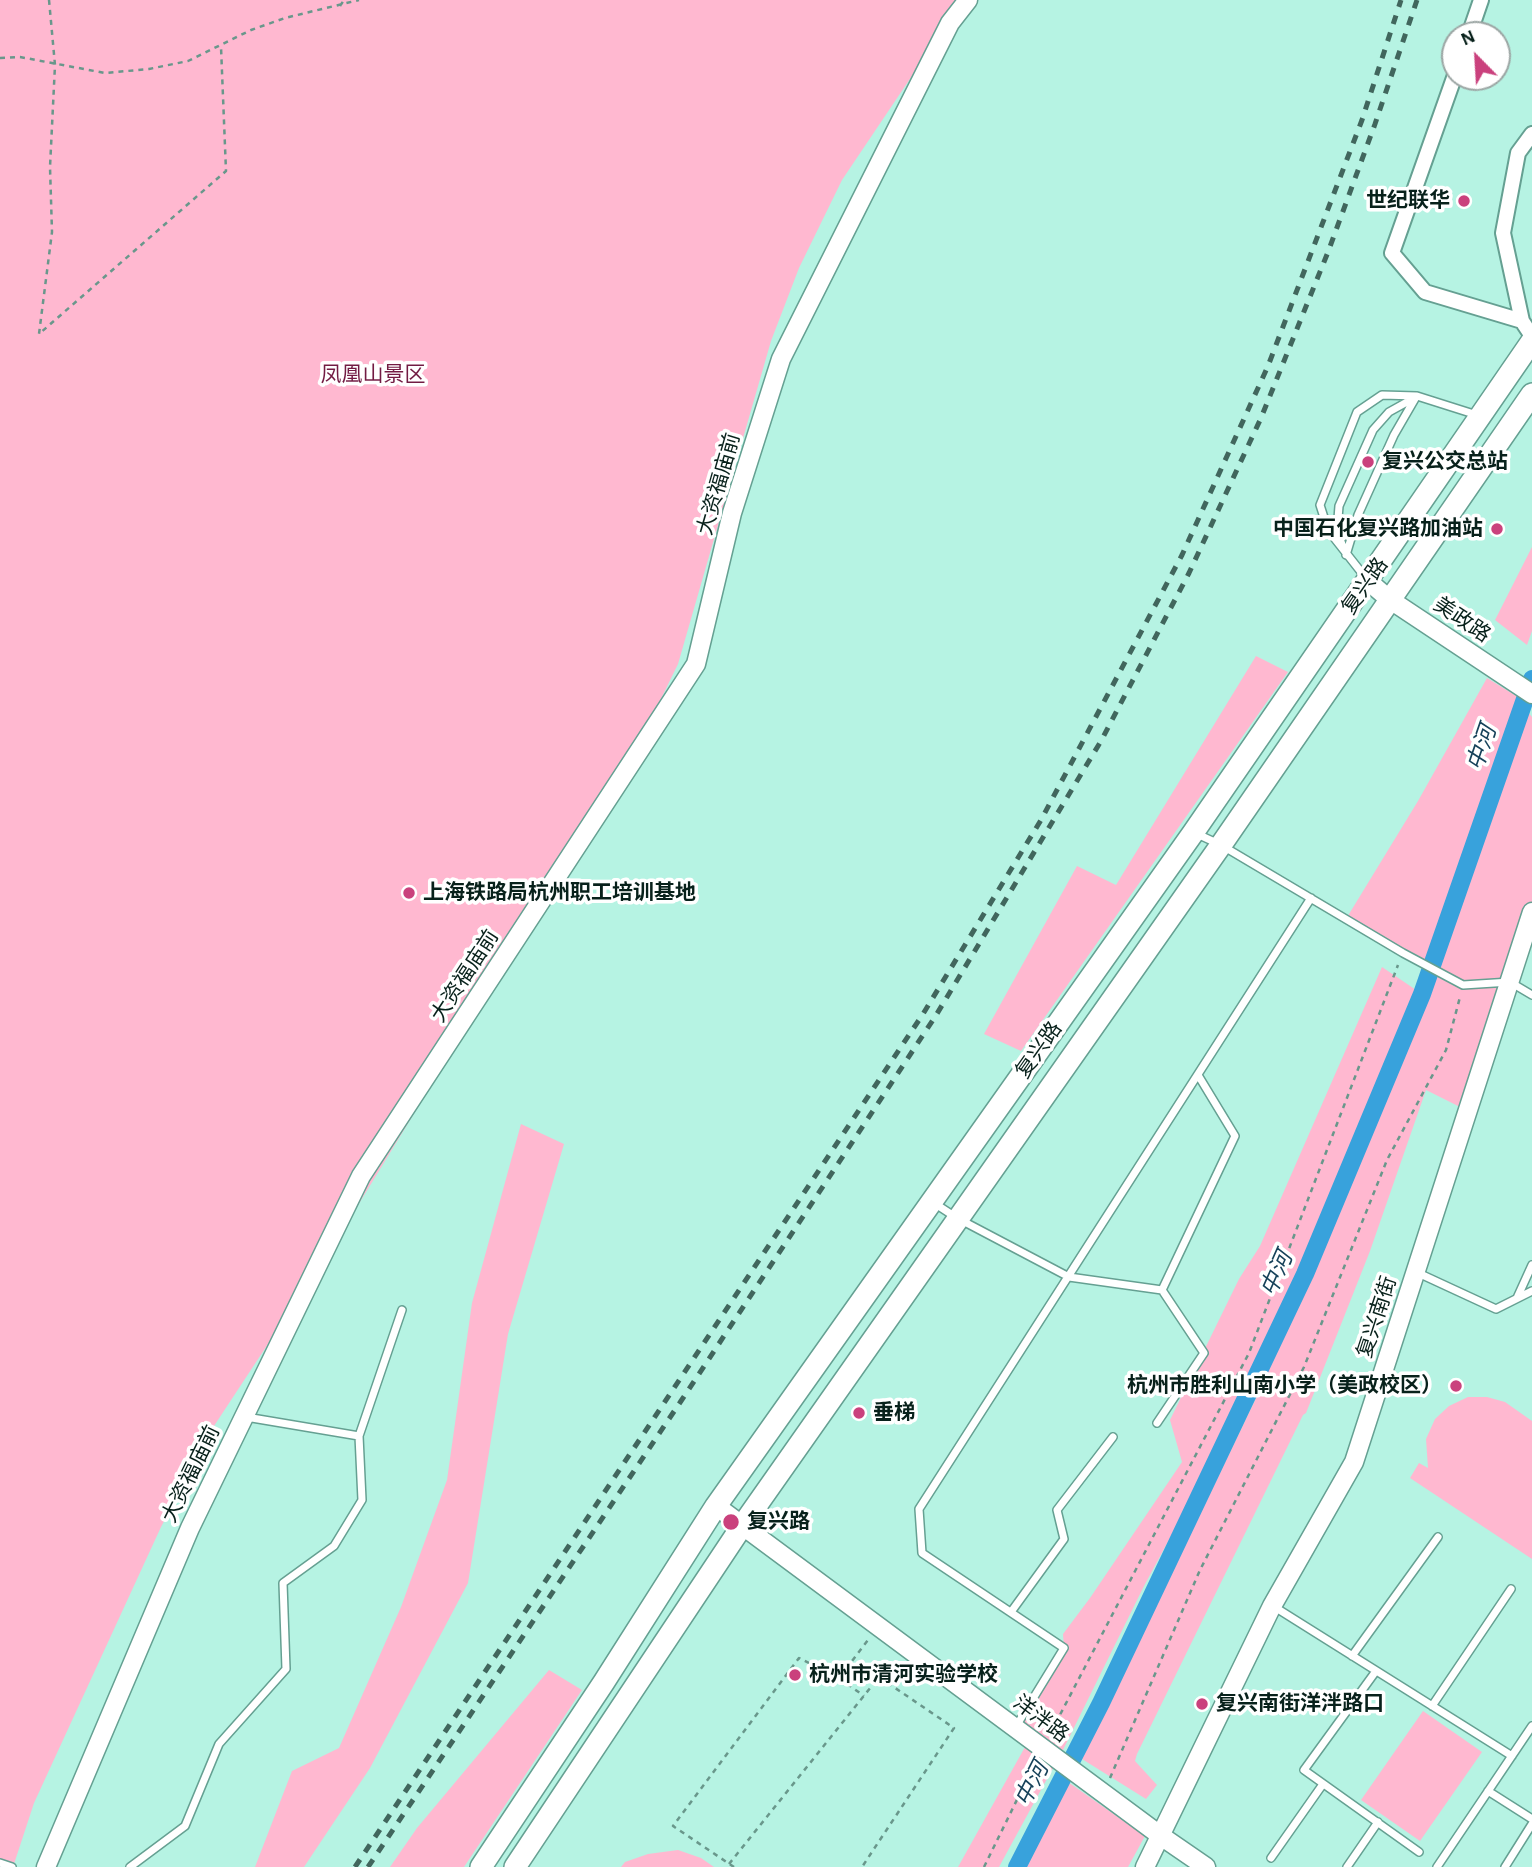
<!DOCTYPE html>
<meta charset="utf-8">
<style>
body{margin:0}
#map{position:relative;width:1532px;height:1867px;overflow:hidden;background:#b6f3e3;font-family:"Alegreya Sans",sans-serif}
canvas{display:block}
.north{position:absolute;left:1441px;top:21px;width:70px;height:70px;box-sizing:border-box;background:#fff;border:2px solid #9ca6a4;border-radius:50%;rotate:336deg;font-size:19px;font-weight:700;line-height:28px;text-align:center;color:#08211b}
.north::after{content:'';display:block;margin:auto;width:24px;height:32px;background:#ca417d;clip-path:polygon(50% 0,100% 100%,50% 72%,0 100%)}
</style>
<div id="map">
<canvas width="1532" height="1867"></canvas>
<div class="north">N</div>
</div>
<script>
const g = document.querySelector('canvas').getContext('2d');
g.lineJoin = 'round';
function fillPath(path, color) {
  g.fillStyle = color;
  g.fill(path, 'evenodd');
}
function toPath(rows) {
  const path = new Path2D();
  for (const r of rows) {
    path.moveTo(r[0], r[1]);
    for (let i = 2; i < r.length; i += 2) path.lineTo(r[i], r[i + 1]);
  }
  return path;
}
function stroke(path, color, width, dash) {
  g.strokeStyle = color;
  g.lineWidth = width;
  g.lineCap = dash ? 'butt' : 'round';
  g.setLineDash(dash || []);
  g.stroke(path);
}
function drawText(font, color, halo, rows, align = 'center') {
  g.font = font + ' "Alegreya Sans","Noto Sans SC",sans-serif';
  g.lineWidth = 7;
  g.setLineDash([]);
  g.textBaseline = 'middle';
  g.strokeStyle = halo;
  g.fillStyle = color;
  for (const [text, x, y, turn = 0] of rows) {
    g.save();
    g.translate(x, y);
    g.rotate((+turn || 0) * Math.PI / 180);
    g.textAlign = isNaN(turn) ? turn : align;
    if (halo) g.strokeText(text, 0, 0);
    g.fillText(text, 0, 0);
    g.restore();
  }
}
const green = toPath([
 [0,0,963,0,842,180,799,268,771,341,678,664,635,752,341,1233,214,1426,161,1527,34,1803,13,1867,0,1867],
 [1532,547,1532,631,1527,645,1495,620],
 [1256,656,1288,672,1021,1051,984,1034,1077,866,1116,885],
 [1487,678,1518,697,1424,964,1346,919,1418,801],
 [1528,712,1532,717,1532,903,1462,1108,1426,1090,1370,1251,1306,1413,1303,1415,1137,1754,1135,1761,1157,1785,1146,1799,1082,1759,1256,1398,1341,1207,1434,983],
 [1382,967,1422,994,1349,1168,1253,1384,1144,1586,1058,1760,1015,1728,1064,1648,1063,1634,1090,1598,1182,1462,1170,1420,1239,1279,1260,1246],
 [521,1124,564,1144,508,1334,468,1583,370,1768,304,1867,255,1867,292,1771,339,1748,401,1607,447,1480,472,1303],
 [1468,1397,1487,1397,1505,1402,1532,1421,1532,1559,1410,1478,1419,1463,1428,1468,1426,1439,1435,1419,1449,1406],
 [549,1670,582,1690,464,1867,390,1867,417,1828],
 [1423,1711,1482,1752,1420,1841,1361,1800],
 [1025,1747,1054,1766,999,1867,958,1867],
 [1068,1782,1145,1836,1128,1867,1027,1867],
 [678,1850,701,1858,714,1867,621,1867,625,1862,648,1854]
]);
const canal = toPath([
 [1017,1867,1101,1703,1305,1274,1422,994,1532,679]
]);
const path = toPath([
 [49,0,55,65,50,167,52,232,39,334,226,171,221,47],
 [340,6,344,0],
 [0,58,20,57,105,73,149,69,188,61,251,30,285,18,359,0],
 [839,1678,864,1696],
 [1051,1732,1249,1353,1398,965],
 [1110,1778,1200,1570,1304,1367,1387,1160,1446,1050,1460,997],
 [729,1864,879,1677,954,1728,862,1867],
 [734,1867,673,1826,799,1658,839,1678,868,1640],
 [984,1867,1035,1763]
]);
const service = toPath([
 [1343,547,1337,531,1339,506,1373,430,1389,412,1416,397],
 [1346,555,1358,515,1394,435,1416,397],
 [1365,577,1328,530,1320,505,1357,412,1382,395,1417,396,1477,415],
 [1195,833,1221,845,1403,953,1463,985,1510,982,1532,995],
 [934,1203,957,1218,1069,1277,1162,1290],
 [1416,1272,1496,1309,1532,1291],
 [1517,1298,1532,1265],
 [246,1417,359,1436],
 [1157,1423,1204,1353,1162,1290,1235,1136,1198,1075],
 [1273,1606,1512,1756],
 [1011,1612,1064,1539,1057,1510,1113,1437],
 [1352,1656,1438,1537],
 [1376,1671,1304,1770,1419,1852],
 [1432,1706,1511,1589],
 [1015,1728,1064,1648,922,1553,919,1509,1311,898],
 [1488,1791,1532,1819],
 [1271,1858,1323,1784],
 [0,1863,12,1867],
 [130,1867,185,1826,219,1744,286,1669,283,1583,334,1546,362,1500,359,1436,402,1310],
 [1347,1867,1378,1822],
 [1437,1867,1532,1726],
 [1505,1867,1532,1824]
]);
const minor = toPath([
 [1469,35,1481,0],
 [1455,75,1392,253,1425,292,1522,321],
 [1532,134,1518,153,1503,233,1522,321,1532,336]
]);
const tertiary = toPath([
 [1368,581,1389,599,1532,694],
 [716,1506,1161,1836,1206,1867],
 [46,1867,190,1528,361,1176,696,664,732,513,781,359,950,23,968,0],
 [1145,1867,1272,1606,1354,1462,1532,912]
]);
const primary = toPath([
 [481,1867,604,1682,716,1506,1193,833,1532,341],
 [515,1867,742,1526,1221,845,1532,394]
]);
const rail = toPath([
 [355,1867,923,1014,1041,820,1182,555,1268,366,1362,120,1401,0],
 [368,1867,681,1401,935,1017,1101,741,1189,573,1261,418,1328,252,1375,124,1417,0]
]);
const markers = [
 [1464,201,7,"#ca417d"],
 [1368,462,7,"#ca417d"],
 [1497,529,7,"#ca417d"],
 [409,893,7,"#ca417d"],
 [1456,1386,7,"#ca417d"],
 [859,1413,7,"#ca417d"],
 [731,1522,9,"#ca417d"],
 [795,1675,7,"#ca417d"],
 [1202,1704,7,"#ca417d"]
];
const poiNames = [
 ["世纪联华",1450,201,"right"],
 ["复兴公交总站",1382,462],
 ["中国石化复兴路加油站",1483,529,"right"],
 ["上海铁路局杭州职工培训基地",423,893],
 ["杭州市胜利山南小学（美政校区）",1442,1386,"right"],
 ["垂梯",873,1413],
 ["复兴路",747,1522],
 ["杭州市清河实验学校",809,1675],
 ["复兴南街洋泮路口",1216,1704]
];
const parkNames = [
 ["凤凰山景区",373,375]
];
const streetNames = [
 ["大资福庙前",719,484,-74],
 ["复兴路",1365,586,-55],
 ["美政路",1462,620,34],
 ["大资福庙前",465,976,-57],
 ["复兴路",1039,1050,-55],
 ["复兴南街",1377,1317,-72],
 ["大资福庙前",191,1474,-64],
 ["洋泮路",1041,1719,37]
];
const waterNames = [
 ["中河",1482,748,-71],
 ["中河",1277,1274,-66],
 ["中河",1032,1784,-63]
];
fillPath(green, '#ffb8d0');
stroke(canal, '#38a2dc', 18);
stroke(service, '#65a092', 10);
stroke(minor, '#65a092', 18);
stroke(tertiary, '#65a092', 21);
stroke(primary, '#65a092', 24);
stroke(path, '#69978b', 2.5, [5, 5]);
stroke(service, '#fff', 7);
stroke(minor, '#fff', 14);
stroke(tertiary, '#fff', 18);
stroke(primary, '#fff', 21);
stroke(rail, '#41665d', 5, [9, 9]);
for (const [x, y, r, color] of markers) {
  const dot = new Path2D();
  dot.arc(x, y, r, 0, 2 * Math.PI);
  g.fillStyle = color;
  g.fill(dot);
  stroke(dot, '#fff', 2.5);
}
drawText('bold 21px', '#08211b', '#fff', poiNames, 'left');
drawText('21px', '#721b43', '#fff', parkNames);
drawText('21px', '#08211b', '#fff', streetNames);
drawText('italic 23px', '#17425a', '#fff', waterNames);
</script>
